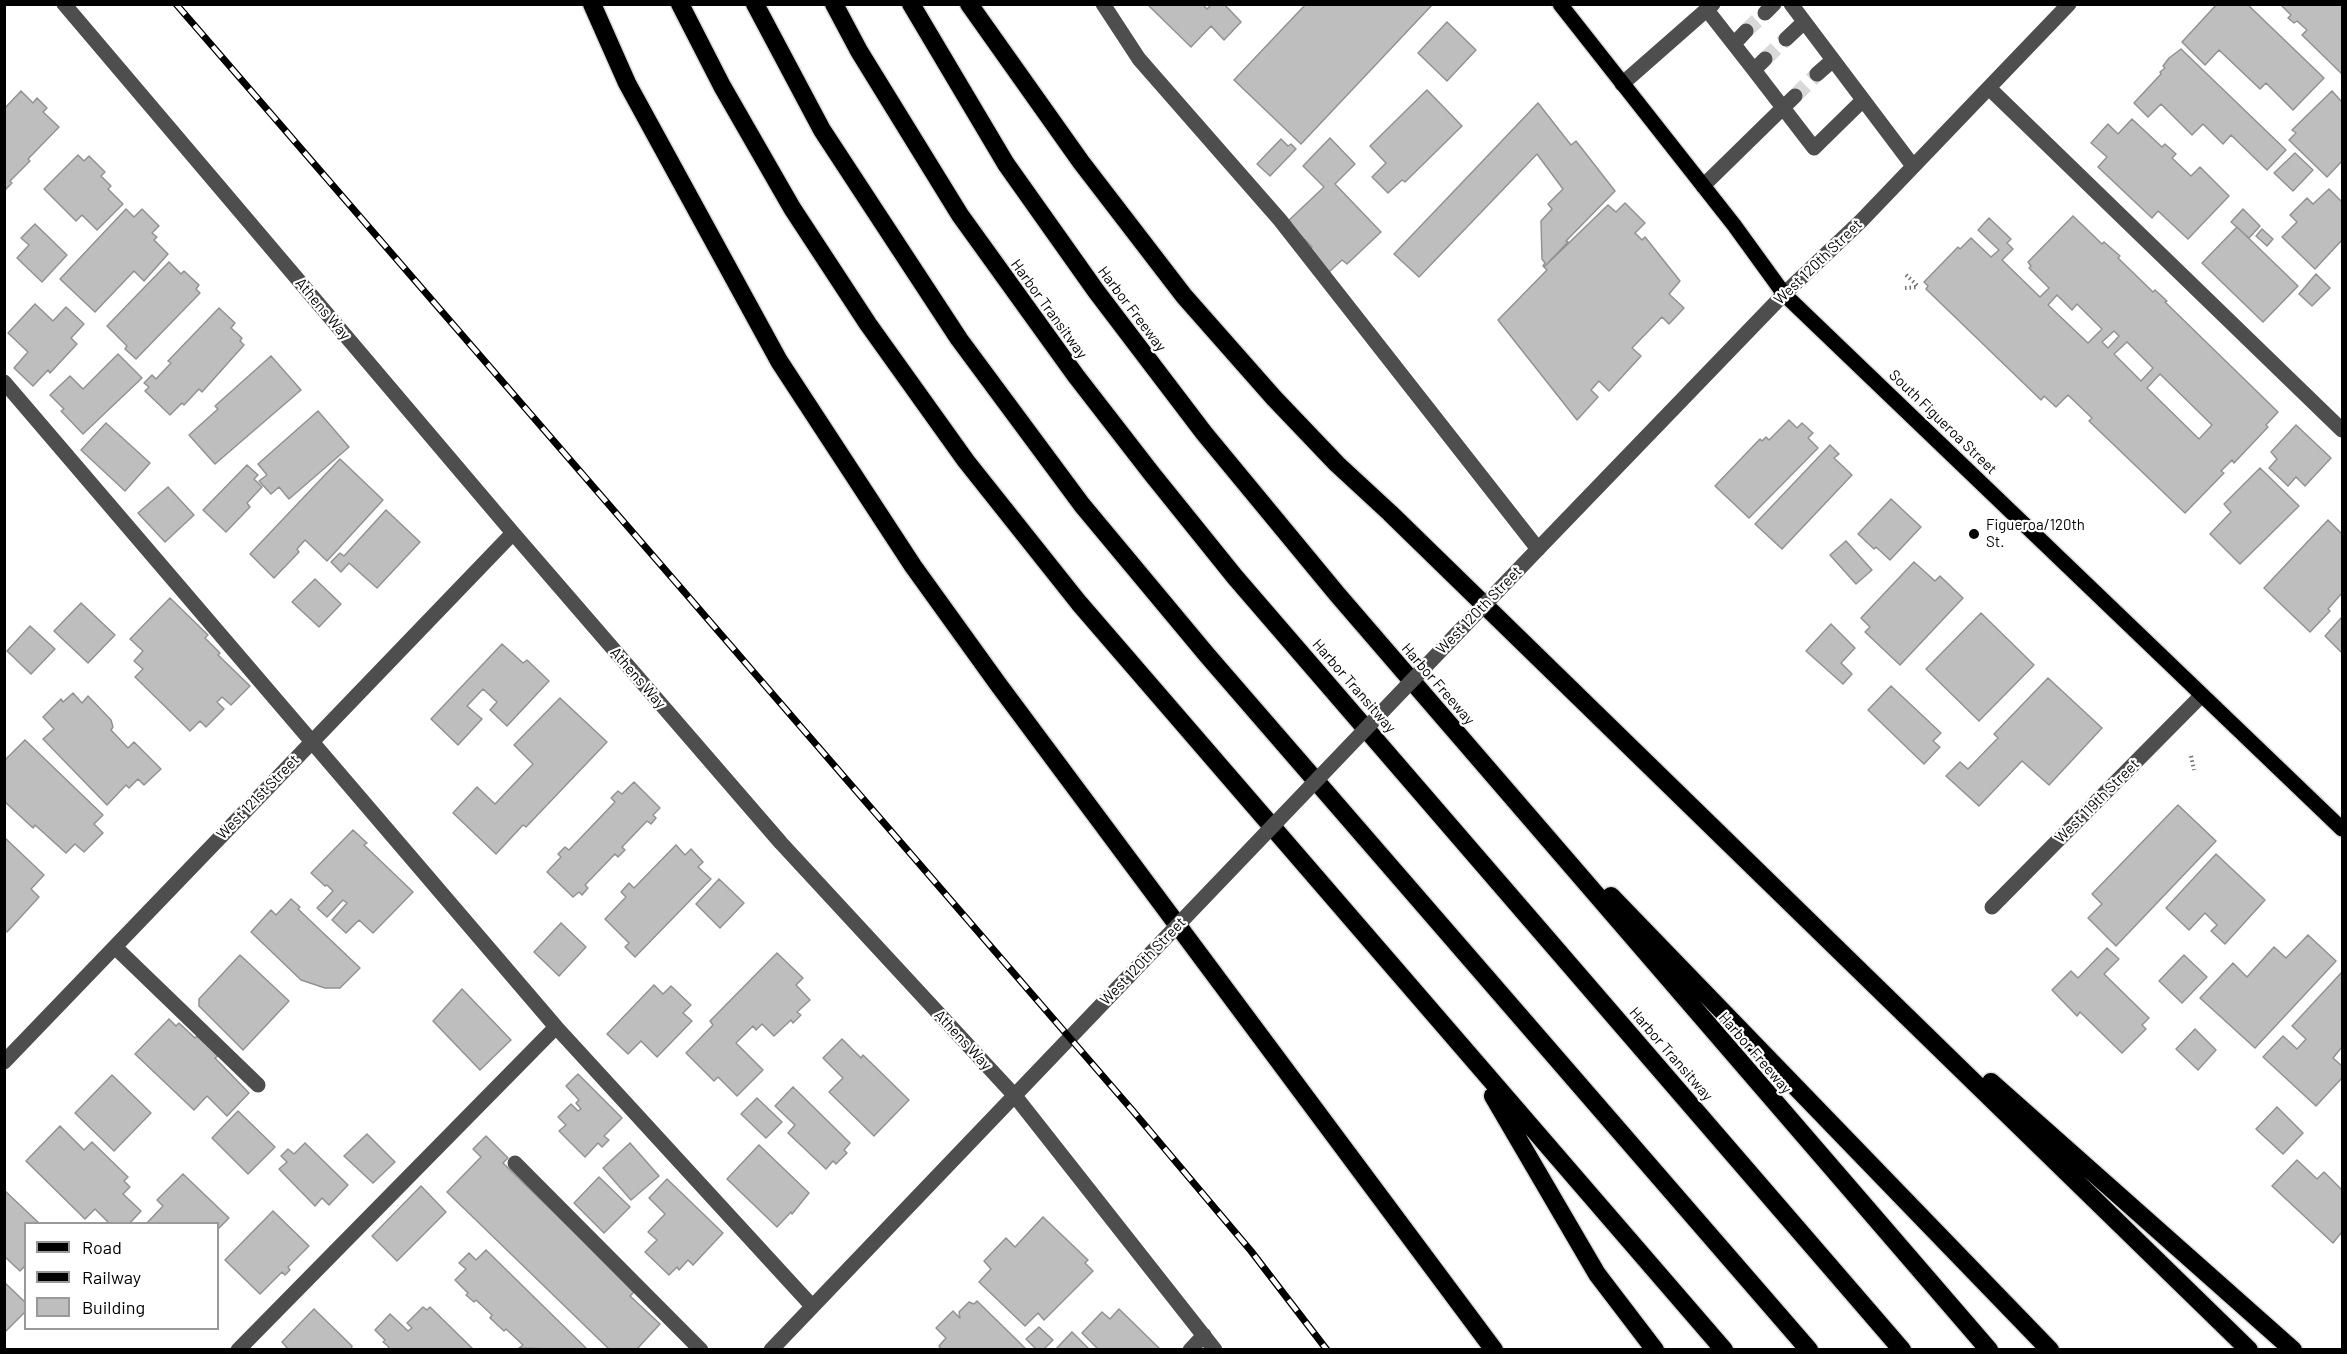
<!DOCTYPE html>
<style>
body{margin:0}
#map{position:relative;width:2347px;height:1354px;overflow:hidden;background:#fff;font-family:Barlow,sans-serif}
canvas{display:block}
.frame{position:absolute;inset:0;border:6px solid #000;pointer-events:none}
.legend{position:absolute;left:24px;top:1222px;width:195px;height:108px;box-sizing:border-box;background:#fff;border:2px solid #999;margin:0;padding:8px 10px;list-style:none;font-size:18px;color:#000}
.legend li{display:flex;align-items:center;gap:12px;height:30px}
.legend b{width:30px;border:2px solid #999}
</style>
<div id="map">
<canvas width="2347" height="1354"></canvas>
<div class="frame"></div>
<ul class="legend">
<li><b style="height:8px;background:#000"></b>Road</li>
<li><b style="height:8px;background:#000"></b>Railway</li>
<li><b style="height:16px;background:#bebebe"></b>Building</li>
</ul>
</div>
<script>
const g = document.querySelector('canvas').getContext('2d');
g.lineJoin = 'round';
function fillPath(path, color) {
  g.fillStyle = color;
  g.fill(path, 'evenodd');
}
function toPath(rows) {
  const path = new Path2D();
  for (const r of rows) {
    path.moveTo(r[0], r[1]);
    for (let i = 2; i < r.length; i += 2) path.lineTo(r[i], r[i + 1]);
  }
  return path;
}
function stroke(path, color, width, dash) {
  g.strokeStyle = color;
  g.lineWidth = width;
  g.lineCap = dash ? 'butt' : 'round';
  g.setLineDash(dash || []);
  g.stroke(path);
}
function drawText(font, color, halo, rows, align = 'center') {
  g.font = font + ' Barlow,sans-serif';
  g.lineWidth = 4.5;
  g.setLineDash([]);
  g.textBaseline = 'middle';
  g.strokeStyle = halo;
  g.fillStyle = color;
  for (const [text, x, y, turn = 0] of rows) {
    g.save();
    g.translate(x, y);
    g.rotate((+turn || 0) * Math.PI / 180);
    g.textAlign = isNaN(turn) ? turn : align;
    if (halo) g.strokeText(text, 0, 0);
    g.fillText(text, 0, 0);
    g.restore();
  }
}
const building = toPath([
 [1202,4,1207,9,1212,4,1224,4,1241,22,1224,40,1211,26,1191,47,1148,5,1202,4],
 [1306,4,1432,5,1301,144,1234,80,1306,4],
 [2217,4,2247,4,2324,78,2293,110,2266,83,2260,89,2219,50,2205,65,2182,42,2217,4],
 [2280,4,2342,4,2342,74,2302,35,2307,30,2297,21,2294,23,2288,18,2291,15,2280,4],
 [1447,22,1476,50,1447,81,1418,53,1447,22],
 [2181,49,2286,150,2267,170,2231,135,2223,144,2203,124,2192,135,2161,104,2148,117,2134,103,2161,74,2160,72,2165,68,2163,66,2169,58,2181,49],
 [1427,90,1462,126,1405,182,1402,180,1388,193,1372,177,1386,163,1370,146,1427,90],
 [21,91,33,103,37,98,47,108,43,112,59,127,28,159,30,161,10,181,12,183,4,191,4,109,21,91],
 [2332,91,2342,102,2342,161,2327,177,2289,140,2296,133,2292,130,2332,91],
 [1538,103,1571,145,1576,141,1615,191,1566,241,1568,242,1544,267,1543,266,1545,263,1542,259,1541,221,1552,209,1548,204,1563,189,1537,154,1419,277,1394,254,1538,103],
 [2132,119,2162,147,2165,144,2176,154,2172,158,2191,176,2200,167,2229,196,2188,239,2158,211,2152,218,2098,167,2107,157,2091,143,2108,124,2118,134,2132,119],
 [1330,138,1355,164,1335,184,1381,232,1347,264,1342,260,1329,272,1308,251,1312,247,1287,222,1324,187,1303,166,1330,138],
 [1281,139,1288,146,1291,144,1296,149,1270,176,1257,164,1281,139],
 [2295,153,2313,170,2293,191,2274,173,2295,153],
 [78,155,84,161,89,156,105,172,101,176,111,186,108,189,123,204,97,230,82,215,76,221,44,189,78,155],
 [2329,189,2342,202,2342,240,2315,269,2282,237,2297,222,2290,215,2307,198,2313,204,2329,189],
 [1625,203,1645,223,1635,233,1642,240,1645,237,1680,281,1669,294,1684,308,1669,324,1662,317,1632,348,1641,356,1609,391,1599,381,1591,390,1598,397,1577,420,1498,320,1547,270,1544,267,1608,205,1616,212,1625,203],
 [126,209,134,217,142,209,159,226,152,233,157,237,154,240,168,254,144,281,134,271,95,312,60,279,126,209],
 [2243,209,2260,226,2249,238,2231,222,2243,209],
 [2073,216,2102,244,2104,242,2120,256,2118,258,2153,292,2155,290,2167,301,2165,302,2278,412,2266,425,2268,427,2234,463,2232,460,2221,471,2224,473,2185,513,2089,421,2092,418,2068,395,2056,407,2044,396,2041,400,1926,289,1928,286,1924,282,1958,247,1960,249,1971,238,1991,257,1999,250,1978,230,1989,218,2011,239,2007,243,2013,249,2002,260,2040,297,2049,288,2029,268,2031,266,2028,262,2073,216],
 [2057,295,2072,310,2077,304,2102,329,2088,343,2048,305,2057,295],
 [2114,331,2119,336,2108,348,2102,342,2114,331],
 [2127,342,2153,368,2141,381,2114,354,2127,342],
 [2160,374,2212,425,2199,439,2147,388,2160,374],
 [35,224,67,255,42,282,17,258,29,245,21,238,35,224],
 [2237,227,2298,286,2263,322,2202,263,2237,227],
 [2262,229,2273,239,2267,246,2256,236,2262,229],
 [169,262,181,274,184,271,199,285,196,289,200,293,136,359,125,349,127,346,107,326,169,262],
 [2316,274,2330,288,2312,306,2299,294,2316,274],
 [35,304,53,321,66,307,84,324,71,338,77,344,50,373,48,370,33,386,14,368,28,352,8,333,35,304],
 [219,308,235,323,231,328,242,338,240,341,244,345,202,392,199,389,184,405,182,403,170,415,145,391,149,387,144,383,152,375,156,379,171,363,168,361,219,308],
 [118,354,142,378,83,434,61,411,64,409,50,395,70,376,83,389,118,354],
 [271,356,301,390,215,464,189,435,218,409,215,406,271,356],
 [318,411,349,447,289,499,279,487,271,494,259,481,267,475,258,464,318,411],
 [1789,420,1797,428,1802,423,1813,433,1808,438,1818,448,1749,518,1715,486,1760,439,1762,441,1766,437,1769,440,1789,420],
 [106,423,150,463,125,491,81,450,106,423],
 [2296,425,2331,458,2305,486,2296,477,2288,486,2269,468,2277,459,2271,452,2296,425],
 [1830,445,1839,454,1834,458,1852,475,1782,549,1755,524,1830,445],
 [340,459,383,500,327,561,305,540,297,549,299,552,274,578,250,554,340,459],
 [247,465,258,475,254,479,262,487,247,503,250,507,226,532,203,510,247,465],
 [2260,468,2299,506,2240,564,2210,534,2231,512,2224,504,2260,468],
 [168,487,194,515,165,542,138,513,168,487],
 [1891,499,1921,527,1890,560,1876,547,1874,549,1858,534,1891,499],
 [386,510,420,542,377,588,349,563,341,572,331,562,340,553,344,556,386,510],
 [2328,520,2342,534,2342,593,2328,609,2330,611,2310,632,2264,588,2328,520],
 [1846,541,1872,570,1856,584,1830,555,1846,541],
 [1914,562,1935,581,1940,576,1963,598,1900,665,1865,632,1870,627,1861,618,1914,562],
 [315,579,341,604,319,627,292,602,315,579],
 [170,598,208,635,205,638,220,653,218,655,250,686,231,705,222,697,217,702,224,709,206,727,200,721,190,731,135,677,143,669,134,661,143,651,130,639,170,598],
 [81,603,115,635,88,663,54,631,81,603],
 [1981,613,2034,665,1979,721,1926,669,1981,613],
 [2342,617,2342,653,2325,636,2342,617],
 [1831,624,1855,648,1841,663,1852,674,1843,684,1806,651,1831,624],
 [30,626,55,649,31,674,7,651,30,626],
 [502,644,523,663,527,660,549,681,507,726,490,710,497,702,483,689,467,706,482,719,458,745,431,719,502,644],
 [2048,678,2102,728,2049,785,2022,761,1979,806,1946,776,1960,762,1968,769,1998,738,1994,734,2048,678],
 [1891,686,1941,733,1933,741,1940,747,1924,764,1868,710,1891,686],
 [73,693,82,703,88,696,111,720,113,727,111,730,128,748,134,742,161,769,144,785,138,779,129,788,126,785,107,805,43,739,54,729,43,717,61,699,63,702,73,693],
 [560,698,607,742,526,827,523,825,496,854,453,813,477,787,495,804,533,764,514,745,560,698],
 [25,740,103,815,94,824,103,833,84,852,75,844,66,853,35,825,33,828,4,801,4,761,25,740],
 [634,782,660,808,653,815,656,818,651,824,647,821,622,847,625,850,618,857,615,854,585,885,588,888,582,895,579,892,573,897,547,872,561,857,558,854,565,847,569,850,615,802,611,798,618,791,622,794,634,782],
 [2178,805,2216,841,2116,946,2088,918,2102,904,2092,894,2178,805],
 [353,830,367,843,364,845,413,892,373,933,359,920,346,933,332,920,347,903,343,900,327,917,317,908,333,891,327,885,325,886,311,873,353,830],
 [4,837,44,875,31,889,39,897,7,932,4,930,4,837],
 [676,845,685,855,691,849,703,862,698,867,711,879,635,957,625,947,629,943,605,919,626,897,621,892,629,883,634,888,676,845],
 [2216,854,2265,900,2225,944,2211,931,2217,925,2205,913,2189,930,2166,908,2216,854],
 [719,879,744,903,720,928,696,904,719,879],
 [291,899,300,907,298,909,360,968,340,988,325,988,301,980,251,932,271,910,276,915,291,899],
 [561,923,586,947,559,976,534,952,561,923],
 [2308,935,2336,961,2255,1048,2200,998,2233,963,2247,977,2274,947,2286,958,2308,935],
 [2107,948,2119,959,2104,974,2149,1018,2142,1025,2146,1029,2122,1053,2080,1012,2077,1016,2052,990,2071,971,2078,978,2107,948],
 [777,953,803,978,796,985,810,1000,797,1012,801,1015,793,1023,791,1020,774,1036,762,1024,756,1030,753,1026,736,1043,763,1070,737,1096,718,1077,714,1081,686,1053,713,1025,710,1021,777,953],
 [240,955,289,1001,243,1050,199,1006,199,999,240,955],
 [2184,955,2207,977,2182,1003,2159,981,2184,955],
 [2342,972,2342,1047,2333,1058,2342,1066,2342,1078,2316,1106,2263,1057,2283,1036,2297,1049,2306,1039,2292,1026,2342,972],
 [654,985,663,994,671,986,691,1005,683,1013,692,1021,657,1057,641,1041,628,1054,607,1034,654,985],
 [462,989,511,1040,480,1070,433,1021,462,989],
 [169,1019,176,1026,179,1023,195,1038,197,1036,218,1056,215,1058,249,1093,227,1116,207,1096,194,1110,135,1054,169,1019],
 [2195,1029,2216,1050,2198,1070,2176,1049,2195,1029],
 [842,1039,861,1058,863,1055,909,1100,874,1136,829,1092,843,1078,823,1058,842,1039],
 [578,1074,622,1118,604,1136,609,1140,602,1147,598,1143,585,1157,559,1131,566,1125,558,1117,571,1104,578,1111,581,1109,576,1103,579,1100,566,1086,578,1074],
 [112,1075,151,1113,114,1151,75,1113,112,1075],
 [793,1087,850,1143,844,1150,847,1153,836,1164,833,1161,826,1169,788,1133,795,1125,775,1106,793,1087],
 [757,1098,782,1122,766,1138,741,1114,757,1098],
 [2277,1107,2303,1133,2283,1154,2256,1129,2277,1107],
 [238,1111,275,1147,248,1174,212,1138,238,1111],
 [60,1126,84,1150,92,1142,128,1177,124,1181,130,1187,123,1194,141,1211,129,1224,110,1224,95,1209,85,1219,26,1161,60,1126],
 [367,1134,395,1162,373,1183,344,1156,367,1134],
 [486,1136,508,1158,503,1163,635,1291,630,1296,660,1324,636,1350,610,1350,447,1192,481,1157,473,1149,486,1136],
 [305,1143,348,1185,329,1205,322,1198,315,1206,279,1169,287,1162,281,1156,288,1149,294,1154,305,1143],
 [630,1143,659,1176,631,1200,603,1168,630,1143],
 [759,1145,809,1193,792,1214,791,1212,777,1227,727,1179,759,1145],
 [2297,1160,2317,1179,2324,1172,2342,1190,2342,1234,2341,1233,2333,1243,2272,1186,2297,1160],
 [183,1174,229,1218,218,1229,218,1224,146,1224,163,1206,157,1200,183,1174],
 [599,1177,630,1207,604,1233,574,1203,599,1177],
 [667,1179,723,1233,693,1265,688,1260,679,1270,677,1267,669,1275,645,1252,657,1240,648,1232,665,1214,649,1198,667,1179],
 [421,1186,446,1212,397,1261,372,1236,421,1186],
 [4,1190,40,1224,26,1224,26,1265,20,1271,4,1256,4,1190],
 [273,1211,309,1246,288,1267,290,1270,285,1275,282,1272,260,1294,225,1260,273,1211],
 [1043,1217,1088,1260,1085,1263,1093,1271,1044,1320,1038,1313,1025,1326,979,1282,991,1269,984,1261,1006,1238,1015,1247,1043,1217],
 [486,1250,588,1350,519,1348,523,1345,506,1329,504,1331,490,1318,492,1315,476,1300,474,1302,466,1295,468,1293,455,1280,466,1269,459,1263,469,1253,476,1260,486,1250],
 [4,1282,26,1303,26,1311,4,1333,4,1282],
 [977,1301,1027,1350,942,1350,939,1346,946,1338,936,1328,953,1311,960,1318,959,1312,969,1302,974,1304,977,1301],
 [423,1307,427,1310,430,1307,474,1350,387,1350,389,1347,383,1342,385,1340,375,1330,390,1314,408,1331,412,1328,407,1323,423,1307],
 [314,1309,352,1346,351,1350,289,1350,282,1342,314,1309],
 [1119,1309,1161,1350,1099,1350,1082,1333,1102,1312,1110,1319,1119,1309],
 [1039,1327,1053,1340,1043,1350,1037,1350,1026,1339,1039,1327],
 [1072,1332,1090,1350,1055,1350,1072,1332]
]);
const minorTunnel = toPath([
 [1746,31,1765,13],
 [1765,59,1786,39],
 [1795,96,1817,74]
]);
const path = toPath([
 [1906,275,1919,287],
 [1905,288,1918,287],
 [2191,756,2194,770]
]);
const minor = toPath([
 [64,4,513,533,781,843,1015,1096,1215,1350],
 [1103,4,1139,59,1280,220,1538,549,1784,294,1861,221,2069,4],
 [1791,4,1913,166],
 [1707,10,1754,70],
 [1765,13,1774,4],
 [1786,39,1804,22],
 [1734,44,1746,31],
 [1765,59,1754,70,1814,148,1863,100],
 [1817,74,1833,60],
 [1622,84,1713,4],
 [1989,88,2342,430],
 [1703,186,1795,96],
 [4,382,556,1027,812,1306],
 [1992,907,2202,695],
 [115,947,258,1085],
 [4,1062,513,533],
 [515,1163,701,1350],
 [238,1350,556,1027],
 [771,1350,1128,977],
 [1190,1350,1204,1335]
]);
const major = toPath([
 [1560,4,1734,225,1784,294,2342,829]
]);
const highway = toPath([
 [592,4,627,83,779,361,913,566,998,684,1494,1350],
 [680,4,722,86,792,208,868,324,966,461,1079,603,1724,1350],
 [755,4,822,130,959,339,1082,505,1207,655,1809,1350],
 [834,4,859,51,960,215,1076,376,1152,474,1235,577,1902,1350],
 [911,4,1006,164,1096,291,1204,433,1337,594,1989,1350],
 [969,4,1081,162,1184,296,1274,398,1337,464,1390,513,2249,1350],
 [1611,896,2050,1350],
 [1991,1082,2293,1350],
 [1493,1096,1597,1274,1655,1350]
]);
const rail = toPath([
 [176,4,1133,1111,1251,1251,1327,1350]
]);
const minorBridge = toPath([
 [1128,977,1538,549]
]);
const markers = [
 [1974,534,6,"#000"]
];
const streetNames = [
 ["West 120th Street",1818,262,-44],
 ["Athens Way",323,309,50],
 ["Harbor Transitway",1049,309,54],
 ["Harbor Freeway",1132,309,53],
 ["South Figueroa Street",1943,422,44],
 ["West 120th Street",1479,610,-46],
 ["Athens Way",638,678,49],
 ["Harbor Freeway",1438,684,49],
 ["Harbor Transitway",1354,686,49],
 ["West 121st Street",258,797,-46],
 ["West 119th Street",2097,801,-45],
 ["West 120th Street",1143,961,-46],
 ["Athens Way",963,1040,47],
 ["Harbor Freeway",1755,1053,49],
 ["Harbor Transitway",1671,1054,49]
];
const poiNames = [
 ["Figueroa/120th",1986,525],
 ["St.",1986,542]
];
fillPath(building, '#bebebe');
stroke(building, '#929292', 1.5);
stroke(minorTunnel, '#d9d9d9', 15, [15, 8]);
stroke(major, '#dbdbdb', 18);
stroke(highway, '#dbdbdb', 21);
stroke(path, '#707070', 4, [1.5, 3]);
stroke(minor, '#4e4e4e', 15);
stroke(major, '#000', 15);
stroke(highway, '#000', 18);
stroke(rail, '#000', 7);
stroke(rail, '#fff', 4.5, [14]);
stroke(minorBridge, '#4e4e4e', 15);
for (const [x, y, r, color] of markers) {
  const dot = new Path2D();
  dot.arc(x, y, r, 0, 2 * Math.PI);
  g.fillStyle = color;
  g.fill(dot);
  stroke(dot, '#fff', 2);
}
drawText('15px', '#000', '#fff', streetNames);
drawText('15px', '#000', '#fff', poiNames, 'left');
</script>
